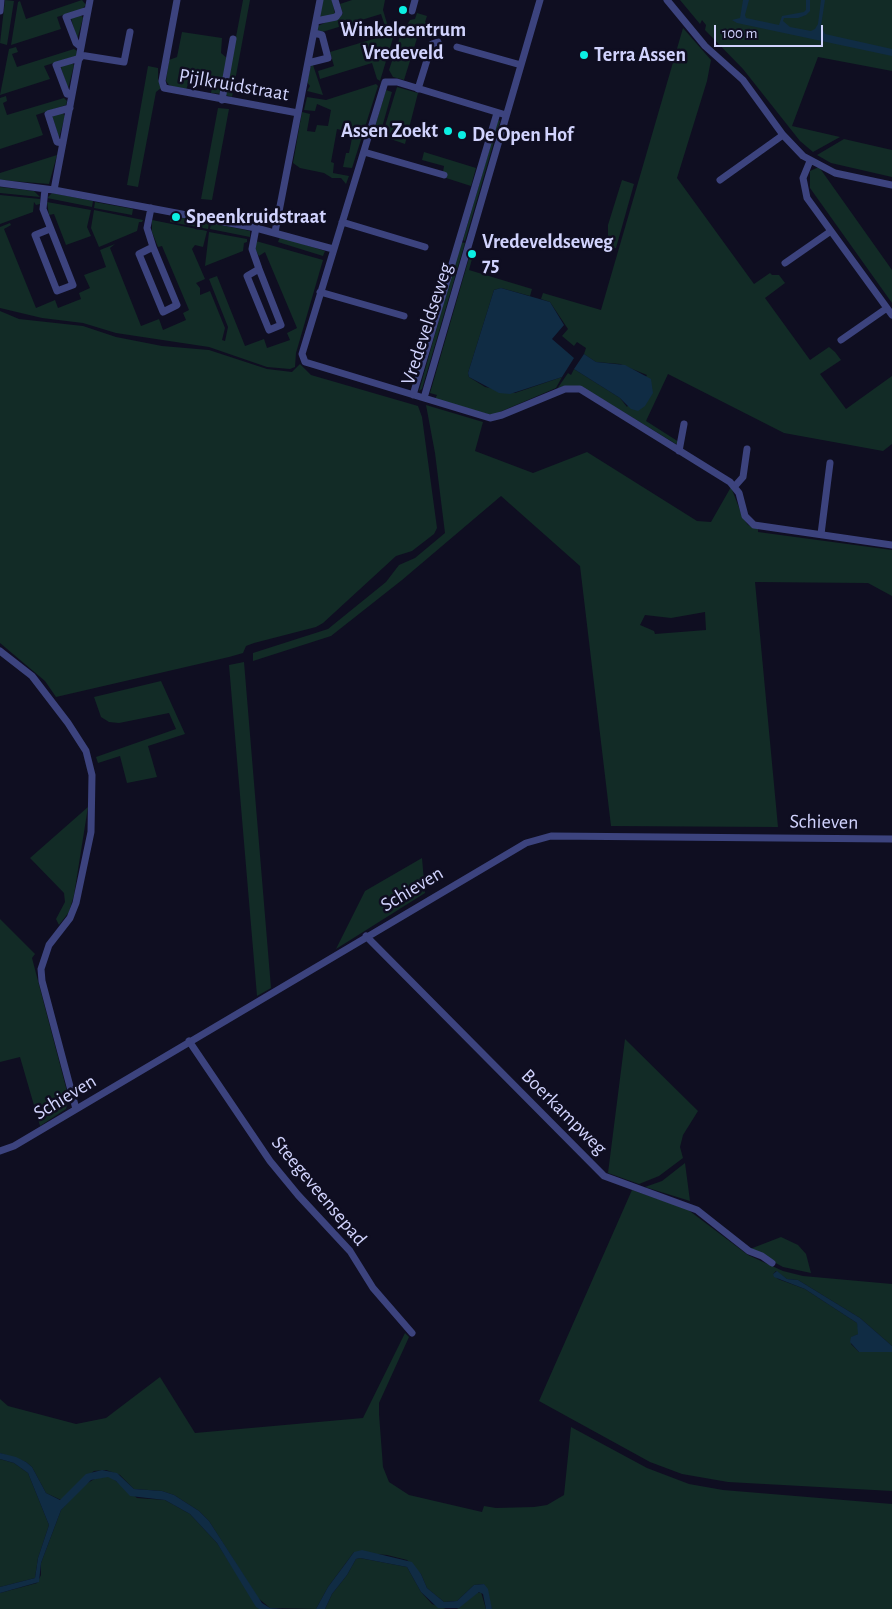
<!DOCTYPE html>
<style>
body{margin:0}
#map{position:relative;width:892px;height:1609px;overflow:hidden;background:#0f0e21;font-family:"Alegreya Sans",sans-serif}
canvas{display:block}
.scale{position:absolute;left:714px;top:25px;width:109px;height:22px;box-sizing:border-box;border:2px solid #d1d3fd;border-top:0;padding-left:6px;font-size:15px;line-height:18px;white-space:nowrap;color:#d1d3fd;-webkit-text-stroke:4px #0f0e21;paint-order:stroke}
</style>
<div id="map">
<canvas width="892" height="1609"></canvas>
<div class="scale">100 m</div>
</div>
<script>
const g = document.querySelector('canvas').getContext('2d');
g.lineJoin = 'round';
function fillPath(path, color) {
  g.fillStyle = color;
  g.fill(path, 'evenodd');
}
function toPath(rows) {
  const path = new Path2D();
  for (const r of rows) {
    path.moveTo(r[0], r[1]);
    for (let i = 2; i < r.length; i += 2) path.lineTo(r[i], r[i + 1]);
  }
  return path;
}
function stroke(path, color, width, dash) {
  g.strokeStyle = color;
  g.lineWidth = width;
  g.lineCap = dash ? 'butt' : 'round';
  g.setLineDash(dash || []);
  g.stroke(path);
}
function drawText(font, color, halo, rows, align = 'center') {
  g.font = font + ' "Alegreya Sans",sans-serif';
  g.lineWidth = 5;
  g.setLineDash([]);
  g.textBaseline = 'middle';
  g.strokeStyle = halo;
  g.fillStyle = color;
  for (const [text, x, y, turn = 0] of rows) {
    g.save();
    g.translate(x, y);
    g.rotate((+turn || 0) * Math.PI / 180);
    g.textAlign = isNaN(turn) ? turn : align;
    if (halo) g.strokeText(text, 0, 0);
    g.fillText(text, 0, 0);
    g.restore();
  }
}
const green = toPath([
 [5,0,14,1,7,45,0,43],
 [82,0,86,5,82,9,57,17,61,29,11,45,18,2,20,1,26,19],
 [243,0,250,0,232,97,225,95],
 [323,0,332,0,335,14,322,18,320,15],
 [352,0,385,0,383,10,389,30,383,32,381,27,385,26,381,14,319,33,316,28,318,26,343,14,340,4],
 [680,0,892,0,892,71,818,57,792,126,840,137,813,152,800,141,743,69,705,30,706,25,702,20,700,24],
 [417,13,427,16,425,22,428,23,424,36,418,35,404,80,393,77,389,70,400,37,410,20,415,19],
 [81,15,83,18,77,40,71,18],
 [683,28,711,60,707,81,677,178,754,284,770,273,772,275,779,275,785,283,765,298,810,360,829,347,835,352,841,360,820,374,846,409,892,376,892,444,883,451,784,433,668,374,646,421,679,442,676,444,582,387,565,386,557,389,568,373,571,375,574,369,620,398,627,407,647,375,620,364,596,362,584,354,586,348,577,342,574,346,562,336,568,329,550,302,541,299,543,293,601,310],
 [182,32,222,38,221,53,228,59,222,94,211,93,212,88,188,84,186,90,177,88,169,85,166,81,169,60,177,57],
 [390,34,393,38,380,81,377,79,372,63,320,79,318,71,334,66,330,52],
 [16,47,18,52,12,54,17,67,74,49,77,51,76,56,44,66,50,79,0,95,9,49],
 [72,63,74,65,68,89,61,68,62,66],
 [311,65,313,65,323,95,307,91,310,86,307,82],
 [148,66,158,68,158,79,161,88,156,92,138,187,127,185],
 [376,84,378,86,352,168,343,167,346,153,349,153,353,133,337,129,331,162,334,163,333,173,349,176,346,184,341,178,332,178,324,173,300,168,293,163,302,112,310,114,307,131,315,132,317,125,328,126,331,110,317,104,315,111,304,110,307,97,326,100],
 [397,87,418,93,405,144,382,136],
 [386,90,392,92,379,138,373,133],
 [6,96,7,101,3,103,7,115,64,98,67,101,66,105,36,115,43,135,0,149,0,98],
 [218,108,229,109,212,200,201,199],
 [62,112,65,116,59,138,52,115],
 [498,120,500,121,465,241,463,240],
 [844,139,892,150,892,177,831,163,817,155],
 [424,152,476,168,471,186,446,178,447,174,443,172,444,166,422,160],
 [57,155,49,184,0,180,0,173],
 [819,167,892,270,892,303,810,188,810,171],
 [622,180,634,184,616,248,608,248,608,225],
 [0,187,34,191,40,197,0,193],
 [52,193,93,201,92,207,47,198],
 [0,195,40,199,40,204,36,205,34,202,33,212,0,224],
 [47,202,91,210,87,227,91,236,66,245,54,214,49,215],
 [95,202,133,209,132,215,94,208],
 [94,210,143,220,142,222,139,222,137,231,99,247,91,228],
 [177,216,209,223,208,229,170,222,170,219,176,220],
 [152,220,207,231,203,247,195,245,192,249,205,279,196,283,200,288,200,295,210,291,225,328,222,340,225,341,228,327,209,279,217,276,245,346,264,339,267,348,290,340,287,333,297,328,265,252,259,256,255,249,256,241,323,260,296,353,295,367,290,369,267,367,209,347,116,333,83,323,42,318,0,308,0,227,10,223,11,225,4,229,36,308,55,300,58,308,81,299,79,293,90,288,84,275,106,267,100,250,115,244,110,248,141,326,159,319,163,330,186,320,183,313,189,310,162,246,158,247,152,232],
 [211,223,250,231,250,237,210,229],
 [209,232,247,239,247,242,244,243,243,251,205,266],
 [280,237,325,251,323,256,278,242],
 [461,242,465,243,422,389,419,391],
 [469,258,472,259,469,270,532,289,530,296,501,288,494,290,468,373,469,377,485,387,515,393,562,377,556,388,495,414,487,414,435,399,437,395,430,393],
 [0,311,19,319,83,326,116,337,162,346,209,350,267,369,292,372,300,364,311,375,418,406,422,417,437,528,434,534,412,551,396,556,323,623,316,627,254,643,246,646,243,653,229,657,56,697,45,681,0,643],
 [426,405,483,422,475,451,533,473,587,452,697,521,711,522,731,487,743,518,748,525,758,529,758,532,892,550,892,596,868,583,755,582,778,827,611,826,580,566,501,496,402,580,331,636,253,661,253,653,328,629,386,582,399,565,415,558,445,533,435,453],
 [705,612,706,630,655,634,654,631,640,625,645,615,671,618],
 [244,662,271,988,257,996,229,665],
 [161,681,185,734,148,746,157,777,127,783,120,756,98,763,96,757,176,729,169,713,119,723,109,722,101,717,94,697],
 [88,807,74,895,69,912,59,925,56,919,65,902,64,893,30,858],
 [422,858,425,893,336,949,365,891],
 [0,919,35,954,32,958,69,1099,66,1109,40,1126,20,1057,0,1062],
 [625,1039,698,1111,683,1135,680,1147,683,1158,659,1176,639,1184,608,1173],
 [685,1163,690,1201,645,1187,662,1181],
 [632,1190,687,1209,748,1255,783,1271,803,1276,892,1284,892,1346,860,1318,798,1280,787,1279,776,1271,773,1274,778,1279,805,1289,857,1323,859,1331,858,1334,852,1337,851,1344,859,1352,892,1352,892,1491,728,1482,682,1474,650,1462,539,1401],
 [781,1237,798,1245,806,1254,811,1273,783,1267,750,1249],
 [405,1333,409,1337,379,1403,379,1414,383,1467,389,1482,409,1495,482,1512,484,1506,496,1508,534,1507,547,1505,564,1495,571,1427,647,1468,689,1484,723,1490,892,1504,892,1609,492,1609,484,1584,474,1585,457,1601,444,1602,427,1588,421,1574,407,1560,387,1555,354,1552,328,1587,316,1609,270,1608,258,1598,209,1521,199,1511,174,1495,162,1491,134,1489,120,1475,106,1470,94,1471,61,1500,46,1493,32,1467,26,1462,0,1453,0,1399,8,1406,76,1424,106,1418,160,1377,195,1433,363,1418],
 [0,1459,14,1463,28,1473,49,1525,38,1558,35,1578,0,1587],
 [98,1477,111,1477,137,1498,165,1500,190,1514,217,1543,259,1609,0,1609,0,1593,37,1583,41,1575,41,1563,61,1510,84,1485],
 [360,1558,407,1567,421,1592,432,1604,446,1609,325,1609,332,1594,347,1575,356,1559],
 [481,1592,486,1609,457,1609,477,1593]
]);
const water = toPath([
 [743,0,749,0,745,15,746,18,779,25,782,16,804,12,806,10,806,0,810,0,810,11,806,15,798,18,784,18,783,21,790,27,811,31,815,29,818,24,821,0,825,0,821,26,825,34,892,49,892,56,737,23,732,20,740,18],
 [501,288,550,302,564,325,552,339,574,358,562,377,510,394,499,393,469,377,468,373,494,290],
 [584,354,596,362,625,365,651,379,653,393,645,406,638,411,631,409,620,398,574,369],
 [777,1271,787,1279,798,1280,860,1318,892,1346,892,1352,859,1352,850,1342,851,1337,858,1334,857,1323,805,1289,774,1277,773,1274],
 [0,1453,16,1457,26,1462,32,1467,46,1493,60,1500,86,1474,102,1470,117,1473,134,1489,162,1491,174,1495,199,1511,209,1521,262,1603,270,1608,283,1609,259,1609,256,1607,217,1543,190,1514,165,1500,130,1496,116,1481,108,1477,91,1480,61,1510,41,1563,39,1582,0,1593,0,1587,35,1578,38,1558,49,1525,28,1473,14,1463,0,1459],
 [362,1550,412,1562,421,1574,427,1588,444,1602,457,1601,474,1585,484,1584,488,1589,492,1609,486,1609,483,1594,479,1592,459,1608,438,1608,421,1592,407,1567,360,1558,356,1559,347,1575,332,1594,325,1609,316,1609,328,1587,346,1563,354,1552]
]);
const minor = toPath([
 [177,0,162,81,164,88,298,113],
 [667,0,705,46,743,80,783,135,803,156,835,173,892,185],
 [0,11,1,0],
 [412,11,415,0],
 [316,21,336,17,339,13,335,0],
 [81,47,76,43,66,17,88,10],
 [457,47,521,65],
 [80,55,124,62,130,32],
 [308,63,328,58,322,35,314,33],
 [418,89,432,44,438,42],
 [72,95,67,94,56,65,80,58],
 [222,100,233,39],
 [506,115,397,82,385,82,302,354,305,362,490,418,502,415,565,389,580,389,730,482,739,493,745,516,754,525,892,545],
 [63,143,57,142,48,114,70,108],
 [364,152,444,175],
 [810,161,803,178,807,198,892,315],
 [720,180,783,135],
 [0,183,54,190,256,228,333,249],
 [45,189,43,209,73,285,57,291,35,235,50,229],
 [54,190,90,0],
 [151,208,147,228,153,247,139,254,163,312,177,305,153,247],
 [342,222,425,247],
 [256,228,252,249,259,269,281,325,269,330,247,276,259,269],
 [275,232,320,0],
 [785,263,831,231],
 [320,292,404,316],
 [841,340,887,308],
 [413,395,497,113],
 [424,398,540,0],
 [679,451,684,424],
 [735,486,743,477,747,449],
 [821,534,830,463],
 [0,651,32,676,68,723,86,751,92,775,91,832,76,903,70,918,49,945,41,969,42,981,76,1109],
 [366,936,604,1176,697,1210,749,1251,762,1256,772,1263],
 [189,1041,270,1161,298,1195,350,1251,373,1288,412,1333],
 [0,1151,14,1146,526,843,551,836,892,839]
]);
const markers = [
 [403,10,5,"#0befe3"],
 [584,55,5,"#0befe3"],
 [448,131,5,"#0befe3"],
 [462,135,5,"#0befe3"],
 [176,217,5,"#0befe3"],
 [472,254,5,"#0befe3"]
];
const poiNames = [
 ["Winkelcentrum",403,30,"center"],
 ["Vredeveld",403,53,"center"],
 ["Terra Assen",594,55],
 ["Assen Zoekt",438,131,"right"],
 ["De Open Hof",472,135],
 ["Speenkruidstraat",186,217],
 ["Vredeveldseweg",482,242],
 ["75",482,265]
];
const streetNames = [
 ["Pijlkruidstraat",234,85,10],
 ["Vredeveldseweg",427,324,-72],
 ["Schieven",824,822,1],
 ["Schieven",412,889,-31],
 ["Schieven",65,1097,-31],
 ["Boerkampweg",564,1112,45],
 ["Steegeveensepad",319,1191,50]
];
fillPath(green, '#122b26');
fillPath(water, '#102c44');
stroke(minor, '#3c437e', 7);
for (const [x, y, r, color] of markers) {
  const dot = new Path2D();
  dot.arc(x, y, r, 0, 2 * Math.PI);
  g.fillStyle = color;
  g.fill(dot);
  stroke(dot, '#0f0e21', 2);
}
drawText('bold 20px', '#d1d3fd', '#0f0e21', poiNames, 'left');
drawText('20px', '#d1d3fd', '#0f0e21', streetNames);
</script>
